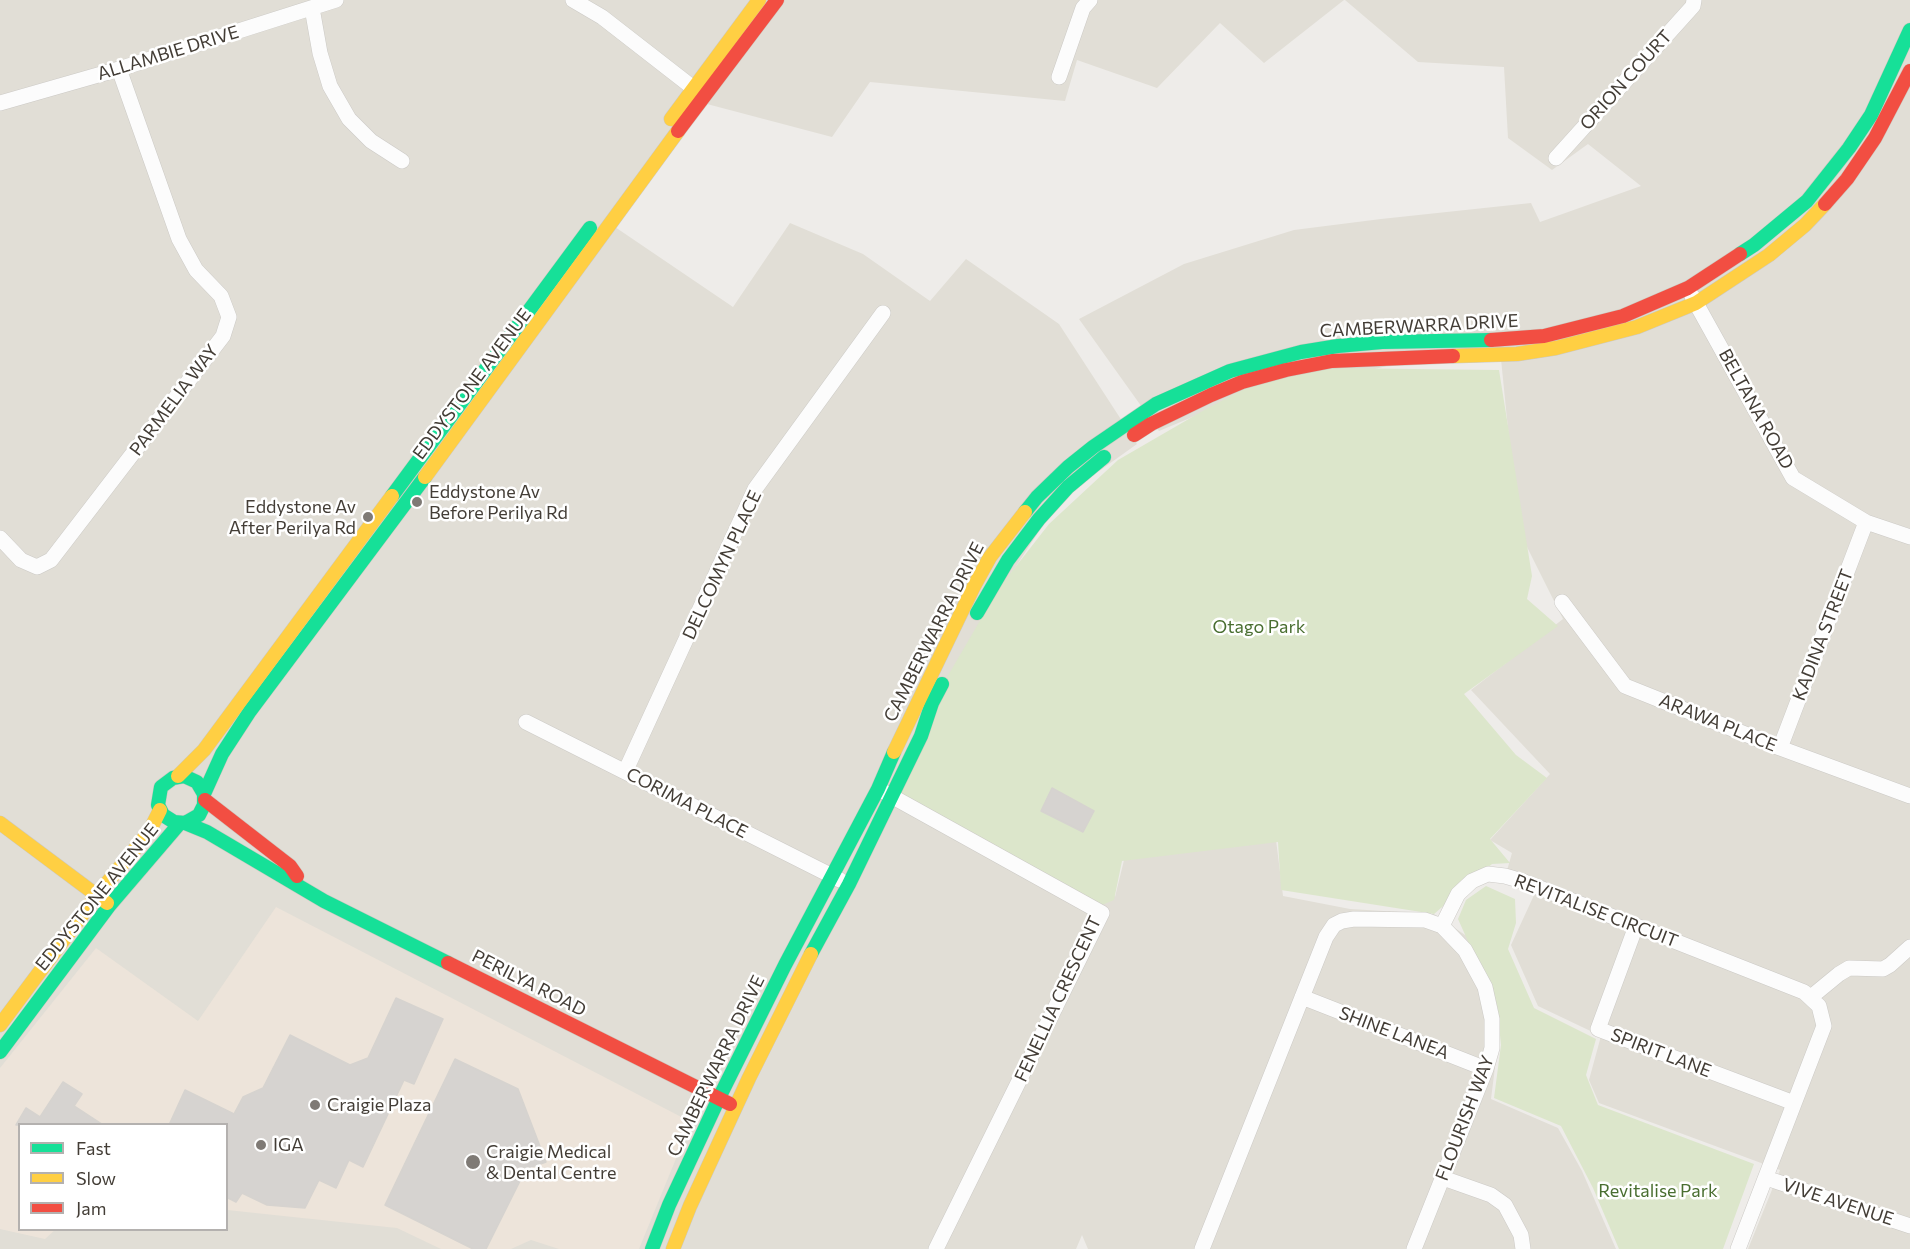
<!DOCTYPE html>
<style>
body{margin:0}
#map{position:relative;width:1910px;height:1249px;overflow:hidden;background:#eeece9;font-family:Commissioner,sans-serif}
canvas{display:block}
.legend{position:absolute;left:18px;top:1123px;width:210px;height:108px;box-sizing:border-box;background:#fff;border:2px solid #b4b1af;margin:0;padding:8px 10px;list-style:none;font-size:18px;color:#433d36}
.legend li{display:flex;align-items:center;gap:12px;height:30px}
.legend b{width:30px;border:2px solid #b4b1af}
</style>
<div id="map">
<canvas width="1910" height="1249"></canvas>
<ul class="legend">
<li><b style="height:8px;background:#16e098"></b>Fast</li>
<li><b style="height:8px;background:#ffcf43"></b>Slow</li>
<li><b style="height:8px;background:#f24e42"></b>Jam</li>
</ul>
</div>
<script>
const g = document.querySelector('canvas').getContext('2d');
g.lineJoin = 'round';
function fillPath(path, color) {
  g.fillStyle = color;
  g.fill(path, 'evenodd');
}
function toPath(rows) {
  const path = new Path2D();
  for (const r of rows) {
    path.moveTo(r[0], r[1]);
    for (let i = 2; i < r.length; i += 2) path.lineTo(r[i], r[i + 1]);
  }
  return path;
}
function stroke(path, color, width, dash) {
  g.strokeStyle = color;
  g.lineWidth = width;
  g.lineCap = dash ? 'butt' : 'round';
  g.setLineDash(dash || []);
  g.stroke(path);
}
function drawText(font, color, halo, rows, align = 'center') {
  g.font = font + ' Commissioner,sans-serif';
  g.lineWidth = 5;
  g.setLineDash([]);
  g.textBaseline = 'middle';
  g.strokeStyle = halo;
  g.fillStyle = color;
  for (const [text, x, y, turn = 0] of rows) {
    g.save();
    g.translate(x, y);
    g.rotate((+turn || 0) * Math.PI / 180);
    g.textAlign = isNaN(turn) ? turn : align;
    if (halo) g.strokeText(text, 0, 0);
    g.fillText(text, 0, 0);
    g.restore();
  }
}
const residential = toPath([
 [0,0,1344,0,1264,63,1220,23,1157,88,1077,60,1065,101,870,82,832,137,707,104,615,227,733,307,790,223,863,254,930,301,966,259,1059,324,1137,444,1060,499,992,603,1115,897,1125,856,1276,840,1283,896,1350,909,1434,914,1474,941,1498,1043,1491,1099,1558,1128,1582,1171,1616,1249,1088,1249,1082,1235,1076,1249,0,1249],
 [20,1124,226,1124,226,1230,20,1230],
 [1345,0,1910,0,1910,1249,1748,1249,1780,1170,1599,1103,1589,1080,1601,1036,1538,1006,1511,945,1535,893,1504,881,1512,853,1490,840,1550,774,1471,690,1563,619,1518,529,1501,359,1421,357,1195,416,1159,431,1079,319,1184,264,1294,230,1381,219,1531,203,1540,222,1641,186,1588,144,1552,170,1508,138,1504,67,1418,62]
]);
const commercial = toPath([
 [276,907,691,1122,639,1249,559,1249,531,1240,511,1249,441,1249,397,1228,227,1210,226,1124,20,1124,20,1230,55,1230,45,1239,0,1229,0,1068,96,948,198,1021]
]);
const green = toPath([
 [1329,368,1499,370,1532,576,1527,599,1558,626,1464,694,1516,755,1547,778,1490,839,1510,863,1492,864,1434,914,1281,890,1278,842,1122,861,1114,900,1102,905,896,791,932,703,999,588,1049,524,1118,460,1206,409,1254,384],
 [1486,886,1515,899,1516,923,1508,949,1534,1008,1596,1039,1586,1075,1598,1105,1754,1164,1723,1249,1619,1249,1593,1188,1561,1126,1494,1098,1501,1045,1497,1006,1458,919,1466,900]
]);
const building = toPath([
 [1052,788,1094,811,1083,832,1041,811,1052,788],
 [396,998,443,1019,414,1084,404,1080,363,1167,349,1160,336,1188,319,1180,305,1208,267,1205,242,1193,236,1202,226,1197,226,1125,169,1125,185,1090,234,1114,243,1097,263,1088,290,1035,350,1065,368,1058,396,998],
 [455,1059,518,1089,546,1162,526,1169,486,1249,473,1249,385,1205,455,1059],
 [63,1082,82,1094,74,1106,103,1125,16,1125,26,1108,40,1117,63,1082]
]);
const street = toPath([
 [573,0,602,17,701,94],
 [312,8,320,53,330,86,349,119,371,141,402,161],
 [1059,77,1083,8,1090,0],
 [0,103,119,69,336,0],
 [1556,158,1693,6,1694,0],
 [1692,296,1793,478,1866,522,1910,537],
 [0,538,21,560,37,567,51,560,223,336,229,317,221,296,196,270,179,239,119,69],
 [1562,602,1625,686,1780,748,1910,796],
 [526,722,840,880],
 [1780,748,1866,522],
 [625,772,755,489,883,313],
 [884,792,1102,913,936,1249],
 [1636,926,1598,1029,1794,1103],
 [1302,997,1486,1069],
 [1811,997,1839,974,1849,968,1883,969,1890,965,1910,947],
 [1443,1178,1491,1195,1505,1205,1521,1235,1523,1249],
 [1766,1178,1910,1226],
 [1202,1249,1326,937,1334,925,1342,921,1354,919,1425,920,1442,926,1458,894,1472,881,1488,874,1505,876,1522,881,1804,992,1819,1006,1824,1026,1738,1249],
 [1414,1249,1486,1069,1492,1048,1492,1019,1485,987,1465,950,1442,926]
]);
const fast = toPath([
 [1740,254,1754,245,1807,201,1849,148,1871,115,1910,30],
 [392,496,590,228],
 [1025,512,1037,497,1068,467,1093,447,1156,404,1230,371,1301,352,1338,346,1382,342,1491,340],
 [977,613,1008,560,1039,519,1068,487,1104,457],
 [204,794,197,782,184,776,173,778,161,787,158,805,163,815,174,822,185,823,199,815,204,805,204,794,222,754,250,711,425,477],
 [185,823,207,832,324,901,448,963],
 [811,954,849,884,921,736,932,703,942,684],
 [0,1052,109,906,180,823],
 [652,1249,669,1205,719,1098,785,965,878,789,894,752]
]);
const slow = toPath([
 [671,119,759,0],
 [1453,356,1517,354,1556,348,1637,327,1696,303,1769,255,1805,225,1825,204],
 [425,477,678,131],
 [894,752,974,586,990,557,1025,512],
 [178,776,204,750,392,496],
 [0,823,107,903],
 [0,1025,97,895,149,832,160,810],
 [673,1249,690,1206,749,1078,811,954]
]);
const jam = toPath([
 [678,131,777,0],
 [1825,204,1847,179,1875,138,1910,71],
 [1491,340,1544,336,1623,316,1688,288,1740,254],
 [1134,435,1151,424,1211,395,1242,382,1286,370,1332,361,1453,356],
 [205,800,290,866,297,876],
 [448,963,730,1104]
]);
const markers = [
 [417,502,6,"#7f7a75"],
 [368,517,6,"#7f7a75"],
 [315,1105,6,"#7f7a75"],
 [261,1145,6,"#7f7a75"],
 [473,1162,8,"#7f7a75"]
];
const streetNames = [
 ["ALLAMBIE DRIVE",168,53,-17],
 ["ORION COURT",1626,80,-48],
 ["CAMBERWARRA DRIVE",1419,326,-3],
 ["EDDYSTONE AVENUE",472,384,-53],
 ["PARMELIA WAY",174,400,-53],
 ["BELTANA ROAD",1756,409,61],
 ["DELCOMYN PLACE",722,565,-65],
 ["CAMBERWARRA DRIVE",934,632,-63],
 ["KADINA STREET",1823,635,-69],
 ["ARAWA PLACE",1718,723,22],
 ["CORIMA PLACE",687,803,27],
 ["EDDYSTONE AVENUE",97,897,-51],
 ["REVITALISE CIRCUIT",1596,911,21],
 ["PERILYA ROAD",529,983,27],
 ["FENELLIA CRESCENT",1058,999,-65],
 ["SHINE LANEA",1394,1033,21],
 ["SPIRIT LANE",1661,1053,21],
 ["CAMBERWARRA DRIVE",716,1066,-64],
 ["FLOURISH WAY",1465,1118,-69],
 ["VIVE AVENUE",1838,1202,18]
];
const poiNames = [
 ["Eddystone Av",429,492],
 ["Before Perilya Rd",429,513],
 ["Eddystone Av",356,507,"right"],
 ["After Perilya Rd",356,528,"right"],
 ["Craigie Plaza",327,1105],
 ["IGA",273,1145],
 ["Craigie Medical",486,1152],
 ["& Dental Centre",486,1173]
];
const parkNames = [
 ["Otago Park",1259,627],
 ["Revitalise Park",1658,1191]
];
fillPath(residential, '#e1ded6');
fillPath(commercial, '#ede4da');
fillPath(green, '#dce6cb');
fillPath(building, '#d6d3d0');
stroke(building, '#d6d3cf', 1.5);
stroke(street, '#cccac6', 16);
stroke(fast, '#ccc9c0', 15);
stroke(slow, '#ccc9c0', 15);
stroke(jam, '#ccc9c0', 15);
stroke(street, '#fcfcfc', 15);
stroke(fast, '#16e098', 14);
stroke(slow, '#ffcf43', 14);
stroke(jam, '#f24e42', 14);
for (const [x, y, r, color] of markers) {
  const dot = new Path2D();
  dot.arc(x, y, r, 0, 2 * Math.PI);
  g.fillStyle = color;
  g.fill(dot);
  stroke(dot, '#fff', 2);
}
drawText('18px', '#433d36', '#fff', streetNames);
drawText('18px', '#433d36', '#fff', poiNames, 'left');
drawText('18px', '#496e30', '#fff', parkNames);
</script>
